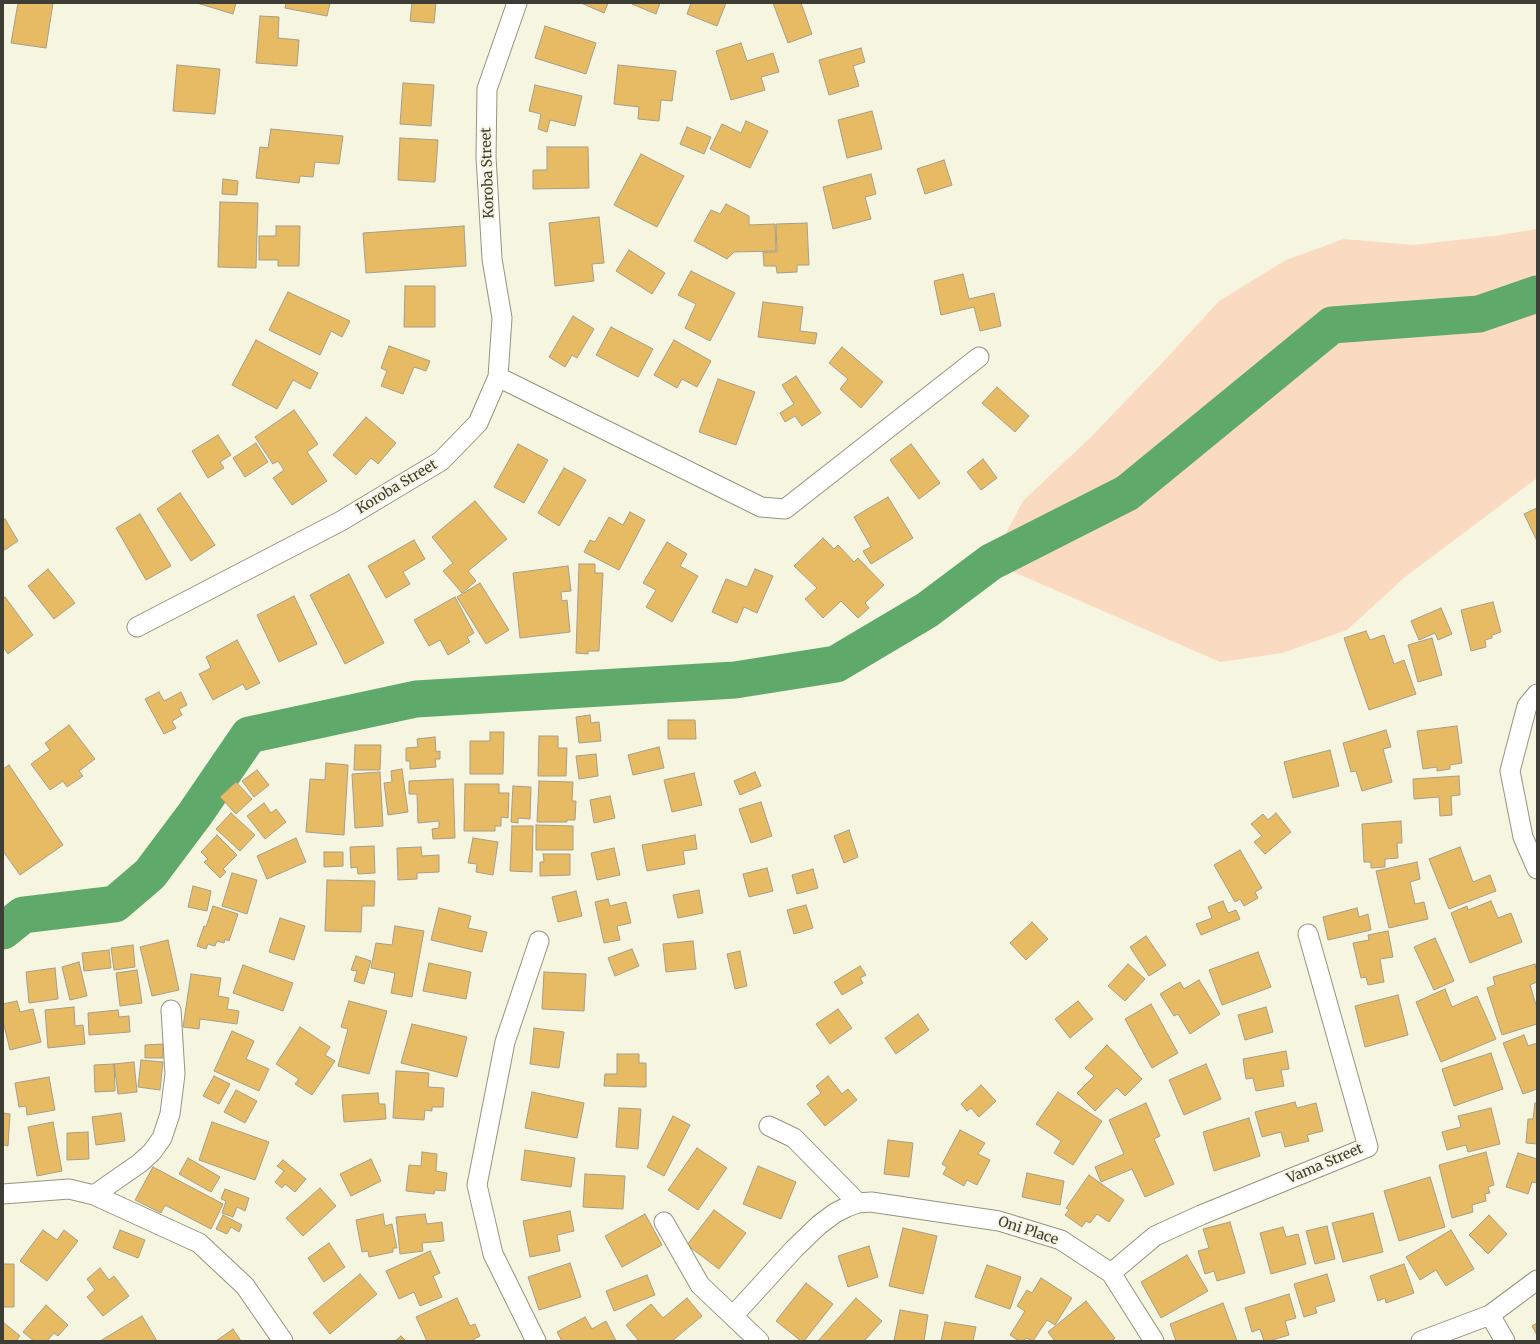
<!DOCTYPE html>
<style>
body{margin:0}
#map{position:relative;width:1540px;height:1344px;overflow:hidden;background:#f6f5df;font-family:Merriweather,serif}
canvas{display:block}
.frame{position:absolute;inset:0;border:4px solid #3e3d35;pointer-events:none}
</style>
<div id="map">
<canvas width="1540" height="1344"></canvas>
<div class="frame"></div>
</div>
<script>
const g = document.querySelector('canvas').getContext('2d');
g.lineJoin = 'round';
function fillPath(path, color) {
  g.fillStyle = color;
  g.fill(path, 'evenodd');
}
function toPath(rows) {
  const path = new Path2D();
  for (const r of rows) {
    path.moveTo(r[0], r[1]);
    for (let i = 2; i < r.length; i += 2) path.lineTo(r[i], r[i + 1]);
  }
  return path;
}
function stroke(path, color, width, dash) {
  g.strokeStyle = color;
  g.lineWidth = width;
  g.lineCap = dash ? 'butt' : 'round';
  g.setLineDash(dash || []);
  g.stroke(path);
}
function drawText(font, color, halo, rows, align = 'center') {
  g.font = font + ' Merriweather,serif';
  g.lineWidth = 4;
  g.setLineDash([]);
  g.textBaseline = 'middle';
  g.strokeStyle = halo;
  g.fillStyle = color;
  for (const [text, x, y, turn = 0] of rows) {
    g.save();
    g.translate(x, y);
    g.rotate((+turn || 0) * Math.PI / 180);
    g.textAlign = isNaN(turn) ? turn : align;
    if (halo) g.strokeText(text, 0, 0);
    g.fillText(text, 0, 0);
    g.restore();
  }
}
const green = toPath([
 [1537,229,1537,478,1405,577,1347,630,1282,653,1220,662,991,562,1023,501,1091,437,1164,361,1219,301,1286,260,1344,239,1413,245,1494,236]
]);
const river = toPath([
 [3,931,23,915,115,904,150,874,195,814,249,735,416,699,735,680,836,664,927,610,991,562,1127,493,1332,325,1479,314,1537,294]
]);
const building = toPath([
 [18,3,53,3,46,48,11,43,18,3],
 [197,3,236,3,233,14,197,3],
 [286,3,330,3,327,16,285,8,286,3],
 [412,3,436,3,434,23,410,21,412,3],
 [581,3,608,3,604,13,581,3],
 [632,3,660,3,656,14,632,4,632,3],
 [691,3,726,3,717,26,687,14,691,3],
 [773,3,801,3,812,34,788,43,773,3],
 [260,16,279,17,278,38,299,40,297,66,256,63,260,16],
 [545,26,596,43,586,74,535,58,545,26],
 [741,43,747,61,773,53,779,72,761,77,765,90,731,100,716,51,741,43],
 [861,48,865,62,853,66,859,86,829,95,819,60,861,48],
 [177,65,220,69,215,114,173,111,177,65],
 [618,65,676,71,672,101,661,100,659,121,638,119,639,107,614,104,618,65],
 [403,83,434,85,431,126,400,124,403,83],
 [535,85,582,96,575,126,550,120,547,132,538,129,541,114,529,111,535,85],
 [872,111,882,149,847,158,838,120,872,111],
 [746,121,768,131,750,168,710,149,722,124,741,133,746,121],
 [687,127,711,137,704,154,680,144,687,127],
 [271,129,343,136,339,164,315,162,313,177,300,176,299,183,256,178,260,147,268,148,271,129],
 [400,138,438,140,435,182,398,180,400,138],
 [547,147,588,147,589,188,533,189,533,170,547,170,547,147],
 [641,154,684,176,657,227,614,205,641,154],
 [944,160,952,185,925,194,917,169,944,160],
 [871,174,876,194,865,197,871,219,833,229,823,187,871,174],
 [223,179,238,181,237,195,222,194,223,179],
 [220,202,258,203,256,268,218,267,220,202],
 [726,204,749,216,749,225,775,224,776,251,734,252,727,259,694,241,711,210,720,214,726,204],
 [599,217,604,263,592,264,594,281,555,286,549,223,599,217],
 [807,223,809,265,797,265,797,272,777,273,776,266,764,266,763,252,777,252,776,224,807,223],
 [276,226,300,226,299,266,278,266,278,260,259,260,259,236,276,236,276,226],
 [464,226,466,266,366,273,363,233,464,226],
 [629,250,665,273,652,294,616,271,629,250],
 [691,271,735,293,710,341,685,328,696,304,678,295,691,271],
 [963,274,969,299,994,293,1001,326,980,331,974,307,941,315,934,281,963,274],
 [405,286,435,286,435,327,404,327,405,286],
 [288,292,350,321,342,337,331,331,320,355,269,330,288,292],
 [763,302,803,307,800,331,817,333,815,344,758,337,763,302],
 [573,316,594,329,577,358,572,355,565,367,549,357,573,316],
 [611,327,653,349,638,377,596,355,611,327],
 [256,340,318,373,310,389,293,380,277,409,232,385,256,340],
 [674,340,711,361,697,387,682,379,677,388,654,375,674,340],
 [389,346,430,361,426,371,414,367,403,394,381,386,387,371,381,368,389,346],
 [842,347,883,382,861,408,840,389,848,379,829,363,842,347],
 [796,376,821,413,802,426,795,416,785,422,780,413,794,404,782,385,796,376],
 [718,379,755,392,736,445,699,432,718,379],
 [997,387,1029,416,1015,432,982,403,997,387],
 [294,410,318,444,307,452,327,481,292,505,273,478,284,470,278,461,273,464,255,437,294,410],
 [366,417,396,443,378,464,371,458,356,475,333,455,366,417],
 [218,435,231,455,220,462,224,468,208,478,192,451,218,435],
 [256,443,268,462,245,477,233,458,256,443],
 [518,444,548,460,524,503,494,487,518,444],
 [911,444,940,483,919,499,890,460,911,444],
 [983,459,997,478,981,490,967,472,983,459],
 [564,468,586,480,559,526,538,513,564,468],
 [180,493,215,545,191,561,157,509,180,493],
 [888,497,913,538,871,564,863,551,871,547,854,517,888,497],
 [475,501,507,539,468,571,476,581,462,593,443,571,453,563,432,537,475,501],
 [1537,508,1537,541,1524,514,1537,508],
 [630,512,645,520,619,570,584,552,590,540,595,542,609,517,623,525,630,512],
 [140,514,171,566,146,580,116,528,140,514],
 [5,519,18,541,3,551,3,520,5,519],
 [823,538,834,549,838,545,854,562,858,558,884,585,865,603,869,608,858,618,841,601,823,618,805,599,817,588,794,566,823,538],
 [414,540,425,559,403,572,410,584,386,598,368,566,414,540],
 [667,542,687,554,680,566,698,576,672,622,646,607,656,590,643,583,667,542],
 [579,564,595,564,595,573,603,573,599,651,588,651,588,654,576,653,579,564],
 [568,566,571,591,561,592,562,601,567,600,570,632,520,638,513,573,568,566],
 [48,569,75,603,54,619,28,586,48,569],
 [755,569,773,576,757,613,744,607,737,623,712,612,726,579,747,587,755,569],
 [349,574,384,643,345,664,310,595,349,574],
 [480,583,509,630,486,644,457,597,480,583],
 [294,596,317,644,279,662,257,615,294,596],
 [5,597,33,635,8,654,3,647,3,599,5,597],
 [455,597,474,633,467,637,470,642,448,655,440,640,429,646,414,620,455,597],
 [1493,602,1501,632,1492,635,1492,638,1485,640,1486,647,1471,651,1461,610,1493,602],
 [1441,608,1452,634,1438,640,1435,633,1419,640,1411,621,1441,608],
 [1366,631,1370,640,1384,635,1394,664,1404,660,1416,694,1369,710,1344,638,1366,631],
 [1432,638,1442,675,1418,682,1408,645,1432,638],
 [237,640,260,683,246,690,243,684,213,700,199,674,211,668,206,657,237,640],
 [159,692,164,701,181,692,187,705,179,709,182,715,172,721,176,728,164,734,145,699,159,692],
 [590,715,591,723,599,722,601,741,579,743,576,717,590,715],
 [668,720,695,720,696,739,668,739,668,720],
 [69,725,95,759,79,771,83,776,67,787,63,781,50,790,31,764,50,750,45,743,69,725],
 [1457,726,1462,763,1450,765,1450,769,1437,771,1437,767,1423,769,1417,731,1457,726],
 [1386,730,1391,747,1383,749,1392,782,1362,791,1356,771,1351,772,1343,743,1386,730],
 [490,732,504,732,503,774,470,774,470,741,490,741,490,732],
 [539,736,558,736,558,748,567,748,566,776,538,776,539,736],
 [435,737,436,752,440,751,440,759,435,759,436,767,410,769,410,761,406,761,406,748,418,747,417,739,435,737],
 [355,745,381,745,380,770,354,770,355,745],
 [659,747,664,768,633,775,628,755,659,747],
 [1330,750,1339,786,1293,798,1284,762,1330,750],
 [596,754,598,776,579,779,576,756,596,754],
 [326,763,348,765,344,835,306,832,310,779,325,780,326,763],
 [9,765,63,845,20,875,3,851,3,769,9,765],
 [402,769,408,812,388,815,384,783,392,782,391,771,402,769],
 [257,770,269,785,254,797,242,781,257,770],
 [380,772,383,826,355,828,352,774,380,772],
 [755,772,761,786,740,795,734,781,755,772],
 [694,773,702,805,672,812,664,780,694,773],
 [1459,776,1460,795,1451,796,1452,815,1440,816,1439,797,1414,799,1413,779,1459,776],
 [453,779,455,838,433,839,432,829,439,828,439,821,418,823,417,794,409,794,409,781,453,779],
 [539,781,573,782,572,801,576,801,575,820,567,820,567,822,537,822,539,781],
 [236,782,252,799,236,814,220,797,236,782],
 [465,784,499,784,499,793,509,793,508,818,501,817,501,826,495,826,495,831,464,831,465,784],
 [513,786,531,787,530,819,518,818,518,823,511,822,513,786],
 [610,796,615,818,594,823,590,800,610,796],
 [761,802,772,836,751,843,739,809,761,802],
 [264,803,271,813,276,809,286,822,265,839,247,816,264,803],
 [231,813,255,835,240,851,216,829,231,813],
 [1276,813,1291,832,1265,854,1254,842,1262,836,1251,824,1263,814,1268,820,1276,813],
 [1401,821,1402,843,1397,843,1398,858,1385,859,1385,867,1371,868,1371,862,1364,862,1362,824,1401,821],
 [536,825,573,826,573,850,536,850,536,825],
 [512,826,533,826,532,872,510,871,512,826],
 [849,830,858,857,844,863,834,836,849,830],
 [217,835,237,855,223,869,226,872,220,878,204,862,208,859,201,852,217,835],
 [695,835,697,849,683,851,685,864,647,871,642,845,695,835],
 [296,838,306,862,267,879,257,856,296,838],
 [473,838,498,842,493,875,476,872,477,864,468,863,473,838],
 [374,846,375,873,358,874,357,867,351,868,350,847,374,846],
 [421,847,422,856,439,855,439,872,417,873,417,879,398,880,397,848,421,847],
 [1460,847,1473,882,1490,875,1496,891,1449,909,1429,859,1460,847],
 [614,848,620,875,597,880,591,853,614,848],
 [1240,850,1262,888,1255,892,1258,898,1244,906,1240,899,1235,902,1214,865,1240,850],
 [324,852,343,852,343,866,324,867,324,852],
 [543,854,570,854,570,875,540,876,540,862,544,862,543,854],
 [1417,862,1420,879,1410,882,1415,904,1424,902,1428,919,1389,928,1376,871,1417,862],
 [767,868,773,891,749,897,743,874,767,868],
 [813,869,818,888,797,894,792,875,813,869],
 [232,873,257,880,247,914,222,906,232,873],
 [327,880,375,881,374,906,362,906,361,932,325,931,327,880],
 [193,886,211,891,207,911,188,907,193,886],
 [699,890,703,913,678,918,673,895,699,890],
 [576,891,582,916,558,922,552,897,576,891],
 [608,899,610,906,626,902,631,923,617,926,620,940,604,943,595,902,608,899],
 [1223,901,1228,913,1236,910,1240,919,1201,935,1196,924,1212,918,1208,907,1223,901],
 [1491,901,1498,918,1511,913,1522,942,1470,963,1451,913,1467,906,1468,910,1491,901],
 [806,905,813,928,794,934,787,910,806,905],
 [213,906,238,914,229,941,225,939,224,943,217,941,215,946,208,944,206,949,197,946,204,926,206,927,213,906],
 [439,908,471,916,468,928,487,932,482,952,431,940,439,908],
 [1357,908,1359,917,1368,914,1371,930,1328,940,1323,917,1357,908],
 [280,918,305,926,294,960,269,952,280,918],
 [1032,922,1048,939,1026,960,1010,943,1032,922],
 [395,926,424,931,412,997,391,993,395,973,371,968,376,943,392,945,395,926],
 [1388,931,1393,957,1380,959,1384,982,1368,985,1366,977,1361,978,1353,943,1369,940,1368,935,1388,931],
 [1146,936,1166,965,1149,976,1130,947,1146,936],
 [1435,938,1454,981,1434,990,1414,947,1435,938],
 [168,940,179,990,152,996,140,947,168,940],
 [693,941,696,969,666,972,663,944,693,941],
 [133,945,135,967,114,970,111,948,133,945],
 [632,949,639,966,615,976,608,958,632,949],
 [109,950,111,968,84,971,82,953,109,950],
 [740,951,747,986,735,989,727,954,740,951],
 [1258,952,1271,987,1222,1005,1209,970,1258,952],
 [356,956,371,961,364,984,354,981,357,971,351,970,356,956],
 [79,962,87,996,70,1000,62,967,79,962],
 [429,963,471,972,466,999,423,991,429,963],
 [1128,964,1145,979,1125,1001,1108,986,1128,964],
 [1535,964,1537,972,1537,982,1530,985,1537,1008,1537,1024,1502,1035,1487,988,1495,985,1493,977,1535,964],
 [243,965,293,983,283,1011,233,993,243,965],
 [860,966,866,975,860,978,863,983,842,995,834,982,860,966],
 [55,968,58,999,29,1003,26,972,55,968],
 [137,970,142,1003,120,1006,116,973,137,970],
 [544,972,586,974,584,1011,542,1009,544,972],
 [191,974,221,978,218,996,229,998,227,1009,239,1011,237,1024,200,1019,199,1029,183,1027,191,974],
 [1199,980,1220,1014,1190,1034,1178,1014,1174,1016,1160,994,1180,982,1184,989,1199,980],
 [1445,989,1452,1007,1477,996,1496,1039,1441,1062,1416,1002,1445,989],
 [1398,995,1408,1035,1365,1047,1355,1006,1398,995],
 [17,1001,20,1012,33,1009,41,1042,10,1050,3,1021,3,1004,17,1001],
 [349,1001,387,1011,369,1074,338,1066,348,1029,341,1027,349,1001],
 [1078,1001,1093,1019,1070,1038,1055,1019,1078,1001],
 [1151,1004,1178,1053,1152,1068,1125,1019,1151,1004],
 [74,1007,75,1026,83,1025,85,1044,48,1048,45,1010,74,1007],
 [1266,1007,1273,1032,1245,1040,1238,1015,1266,1007],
 [838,1009,852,1028,830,1044,816,1024,838,1009],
 [118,1010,119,1017,129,1016,130,1032,89,1035,88,1013,118,1010],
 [918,1014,929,1030,896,1054,885,1038,918,1014],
 [412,1024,467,1037,457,1077,401,1063,412,1024],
 [300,1027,330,1047,325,1055,335,1061,312,1095,295,1084,299,1079,276,1064,300,1027],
 [534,1028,564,1032,559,1068,530,1064,534,1028],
 [232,1031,254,1041,246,1059,269,1069,259,1091,214,1071,232,1031],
 [1524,1035,1528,1046,1537,1043,1537,1089,1523,1094,1503,1043,1524,1035],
 [163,1044,163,1058,145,1058,145,1045,163,1044],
 [1107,1045,1142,1079,1125,1096,1117,1088,1095,1111,1077,1093,1094,1076,1085,1068,1107,1045],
 [1286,1051,1289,1069,1281,1070,1284,1086,1256,1091,1253,1078,1246,1079,1243,1059,1286,1051],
 [1491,1053,1503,1089,1454,1106,1442,1069,1491,1053],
 [617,1054,639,1054,639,1063,646,1063,646,1087,604,1086,605,1074,617,1074,617,1054],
 [141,1060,163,1062,160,1090,138,1087,141,1060],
 [134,1062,137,1092,118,1094,114,1064,134,1062],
 [114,1064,115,1091,95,1092,94,1065,114,1064],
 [1206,1064,1221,1099,1184,1115,1169,1080,1206,1064],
 [396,1071,429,1073,428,1087,444,1088,443,1107,432,1107,432,1111,425,1110,424,1120,393,1118,396,1071],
 [214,1076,230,1084,219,1104,203,1096,214,1076],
 [828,1076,842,1094,848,1089,857,1100,825,1126,807,1104,821,1093,816,1086,828,1076],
 [49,1077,55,1110,27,1115,26,1106,19,1107,15,1083,49,1077],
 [981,1085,996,1101,979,1117,971,1108,967,1111,961,1104,981,1085],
 [236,1090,257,1101,245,1123,224,1112,236,1090],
 [532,1092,584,1103,577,1138,525,1128,532,1092],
 [1058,1092,1102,1121,1073,1165,1054,1153,1061,1141,1036,1124,1058,1092],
 [378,1093,379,1104,385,1104,386,1119,344,1122,342,1095,378,1093],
 [1295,1102,1297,1108,1316,1103,1323,1131,1307,1135,1309,1141,1285,1147,1281,1132,1262,1137,1255,1112,1295,1102],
 [1146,1103,1160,1136,1154,1139,1174,1184,1145,1197,1132,1169,1101,1182,1095,1167,1124,1154,1109,1120,1146,1103],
 [1535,1103,1537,1104,1537,1144,1526,1143,1528,1119,1533,1119,1535,1103],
 [619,1108,641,1109,638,1149,616,1147,619,1108],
 [1491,1108,1500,1144,1468,1152,1466,1145,1447,1150,1442,1132,1461,1127,1458,1116,1491,1108],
 [3,1113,10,1114,8,1146,3,1145,3,1113],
 [121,1113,125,1141,96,1145,92,1117,121,1113],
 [673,1116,690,1125,664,1176,647,1167,673,1116],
 [1249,1118,1260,1156,1214,1171,1203,1132,1249,1118],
 [53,1122,62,1171,37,1176,28,1127,53,1122],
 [212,1122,269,1142,255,1180,199,1160,212,1122],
 [960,1130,985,1143,978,1154,990,1160,977,1185,967,1180,964,1186,943,1174,947,1167,942,1164,960,1130],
 [88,1132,89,1159,67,1160,67,1133,88,1132],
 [888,1140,913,1143,909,1177,884,1174,888,1140],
 [697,1148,727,1168,698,1210,668,1190,697,1148],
 [525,1150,575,1158,571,1187,521,1180,525,1150],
 [422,1152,437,1154,436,1171,447,1173,445,1191,435,1190,434,1194,406,1191,409,1165,421,1166,422,1152],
 [1486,1152,1494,1185,1488,1187,1490,1193,1485,1194,1486,1201,1472,1205,1473,1212,1452,1218,1439,1165,1486,1152],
 [1518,1153,1537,1159,1537,1183,1532,1182,1528,1194,1506,1187,1518,1153],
 [188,1158,220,1177,211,1192,179,1174,188,1158],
 [371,1159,381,1181,351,1196,340,1174,371,1159],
 [283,1160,306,1179,295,1192,285,1184,282,1188,275,1182,284,1171,277,1166,283,1160],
 [758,1166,796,1182,781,1219,743,1204,758,1166],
 [153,1167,223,1204,211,1229,165,1205,161,1213,135,1200,153,1167],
 [1027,1173,1064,1181,1060,1205,1022,1197,1027,1173],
 [585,1174,625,1176,623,1209,583,1207,585,1174],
 [1089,1175,1124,1200,1109,1222,1097,1214,1090,1223,1086,1221,1082,1227,1065,1215,1069,1210,1066,1208,1089,1175],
 [1430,1177,1445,1227,1399,1241,1384,1191,1430,1177],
 [320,1188,336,1206,303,1236,286,1218,320,1188],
 [225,1189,249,1198,245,1211,237,1207,233,1217,222,1213,226,1201,221,1199,225,1189],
 [714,1210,746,1233,719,1269,687,1245,714,1210],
 [570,1211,574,1231,557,1235,560,1251,530,1257,523,1221,570,1211],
 [1373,1213,1383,1252,1343,1262,1332,1223,1373,1213],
 [383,1214,385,1226,392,1224,397,1248,393,1248,393,1252,369,1257,368,1251,362,1252,356,1220,383,1214],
 [425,1214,427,1224,442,1222,444,1241,422,1243,423,1251,400,1254,396,1217,425,1214],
 [645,1214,662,1245,622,1267,605,1236,645,1214],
 [223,1215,242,1225,239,1232,231,1227,227,1234,216,1229,223,1215],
 [1489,1215,1507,1234,1488,1254,1469,1235,1489,1215],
 [1230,1222,1245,1273,1217,1281,1214,1271,1205,1274,1198,1251,1209,1248,1203,1229,1230,1222],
 [1327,1226,1335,1259,1315,1264,1306,1231,1327,1226],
 [1283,1227,1286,1237,1298,1234,1306,1264,1271,1274,1260,1233,1283,1227],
 [903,1228,937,1236,923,1294,889,1286,903,1228],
 [43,1230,57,1240,64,1230,78,1241,47,1281,20,1261,43,1230],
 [120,1230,145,1240,138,1258,113,1248,120,1230],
 [1451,1230,1474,1269,1446,1286,1436,1270,1420,1280,1406,1257,1451,1230],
 [329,1243,345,1267,324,1282,308,1258,329,1243],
 [869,1246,878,1277,848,1287,838,1256,869,1246],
 [430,1251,440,1273,433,1276,442,1297,420,1306,414,1292,399,1299,386,1271,430,1251],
 [1187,1255,1208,1291,1161,1318,1141,1282,1187,1255],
 [570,1263,581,1297,539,1310,528,1277,570,1263],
 [3,1264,14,1264,14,1307,3,1307,3,1264],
 [1404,1264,1414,1293,1386,1303,1385,1298,1378,1301,1370,1276,1404,1264],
 [987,1265,1021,1277,1010,1309,975,1297,987,1265],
 [100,1268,109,1280,114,1276,129,1296,103,1316,87,1297,95,1290,87,1279,100,1268],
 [360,1274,377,1294,330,1334,313,1313,360,1274],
 [1327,1274,1335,1301,1315,1307,1317,1313,1304,1317,1294,1284,1327,1274],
 [647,1275,655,1295,614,1311,606,1291,647,1275],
 [1041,1278,1072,1298,1055,1325,1047,1320,1033,1341,1026,1338,1024,1341,1019,1341,1010,1335,1025,1311,1017,1306,1027,1290,1032,1293,1041,1278],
 [806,1283,833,1304,804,1341,801,1341,776,1321,806,1283],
 [1289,1294,1296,1318,1285,1321,1289,1335,1269,1341,1264,1341,1260,1329,1252,1332,1245,1308,1289,1294],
 [457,1298,470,1326,475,1324,480,1336,471,1341,427,1341,416,1317,457,1298],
 [687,1298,702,1316,672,1341,639,1341,626,1325,651,1304,663,1318,687,1298],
 [856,1298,882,1321,864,1341,818,1341,856,1298],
 [1086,1301,1115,1338,1112,1341,1055,1341,1048,1332,1086,1301],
 [1223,1303,1237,1341,1176,1341,1170,1324,1223,1303],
 [46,1305,68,1325,58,1336,54,1333,47,1341,34,1341,23,1332,46,1305],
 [900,1310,928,1315,924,1341,894,1341,900,1310],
 [142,1316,157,1341,100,1341,142,1316],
 [585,1317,592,1329,606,1321,616,1341,562,1341,557,1332,585,1317],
 [3,1322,20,1336,16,1341,3,1341,3,1322],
 [945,1322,976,1327,973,1341,941,1341,945,1322],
 [1537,1323,1537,1335,1532,1326,1537,1323],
 [233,1329,241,1341,216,1341,233,1329],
 [401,1336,406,1341,395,1341,401,1336]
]);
const street = toPath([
 [498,377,761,507,785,509,979,357],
 [137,627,341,521,441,461,478,423,498,377,502,318,492,259,486,157,487,89,517,3],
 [1537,694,1527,706,1510,771,1523,837,1537,869],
 [769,1126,794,1138,858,1203],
 [3,1194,69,1189,94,1195,199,1243,245,1286,283,1341],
 [94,1195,140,1163,152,1152,162,1138,170,1114,175,1074,171,1010],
 [664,1222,700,1285,759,1341],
 [1111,1273,1155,1236,1201,1215,1368,1147,1308,934],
 [1490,1315,1505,1341],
 [733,1316,794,1249,819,1225,835,1213,847,1207,858,1203,871,1202,999,1221,1061,1240,1111,1273,1154,1341],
 [536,1341,493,1254,477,1185,505,1042,539,941],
 [1421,1341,1490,1315,1537,1280]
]);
const streetNames = [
 ["Koroba Street",488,173,-92],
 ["Koroba Street",397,487,-31],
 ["Vama Street",1325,1164,-23],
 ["Oni Place",1028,1231,18]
];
fillPath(green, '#fadac0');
stroke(river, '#5fa96b', 37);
fillPath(building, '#e7bb63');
stroke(building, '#a79d8a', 1);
stroke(street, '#959480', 21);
stroke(street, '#fff', 19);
drawText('14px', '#3e3d35', '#f6f5df', streetNames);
</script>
